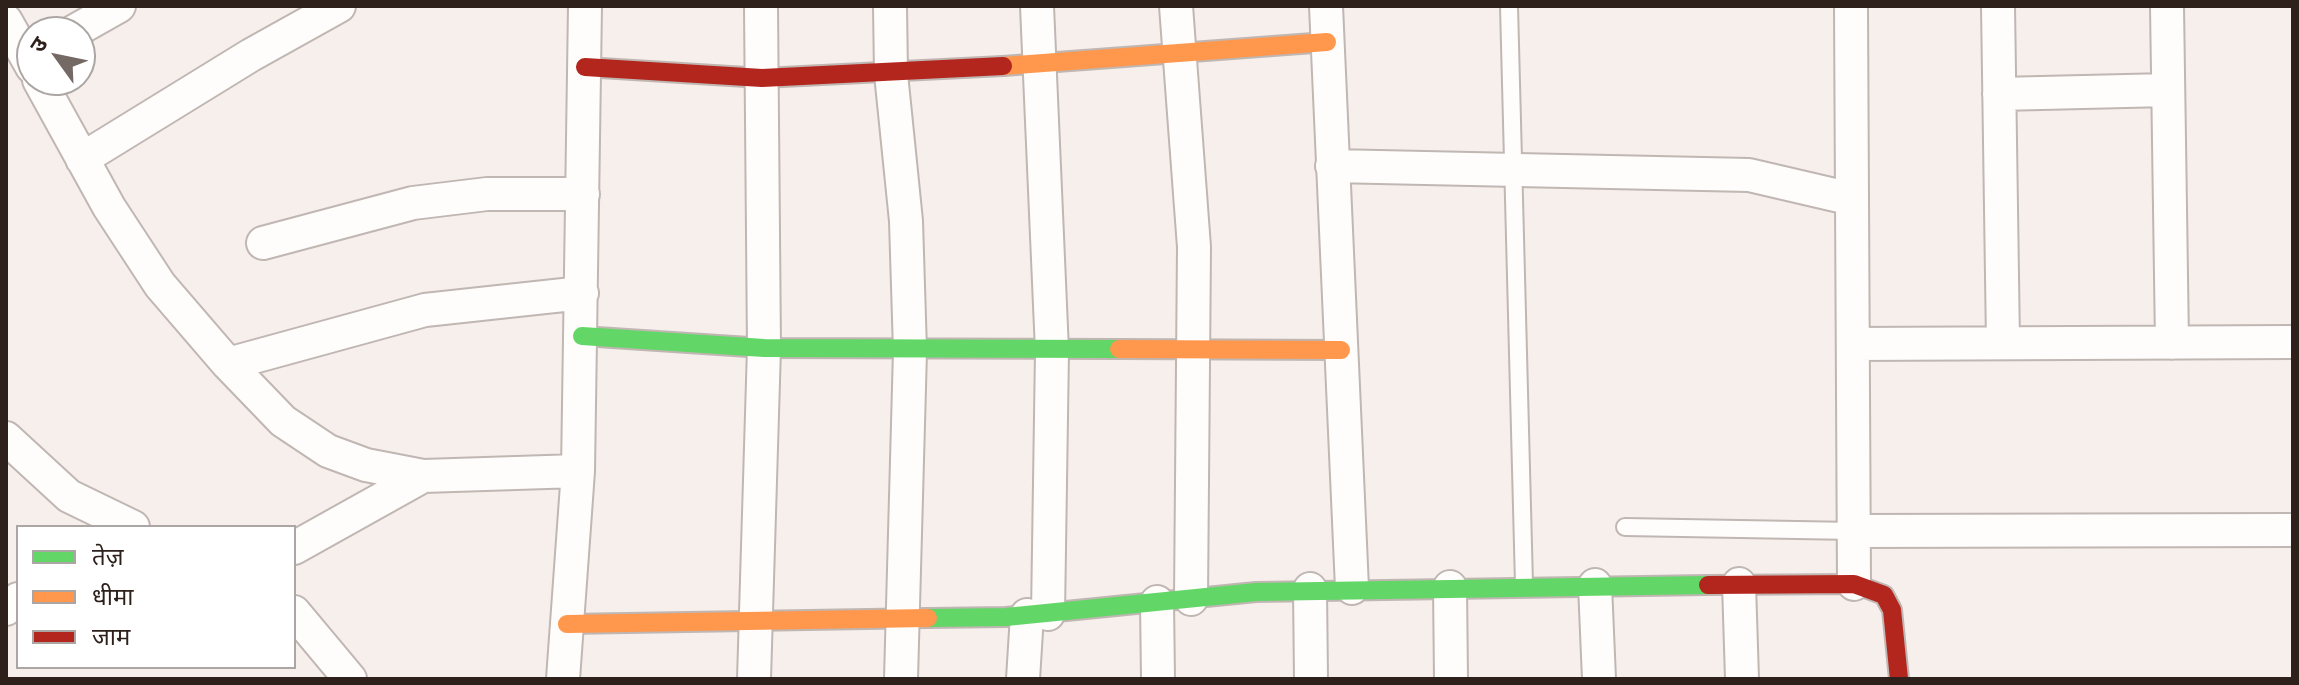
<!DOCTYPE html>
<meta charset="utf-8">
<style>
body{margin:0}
#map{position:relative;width:2299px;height:685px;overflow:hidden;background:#f7efec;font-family:"Open Sans","Noto Sans Devanagari",sans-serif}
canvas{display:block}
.frame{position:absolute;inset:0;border:8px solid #2e211c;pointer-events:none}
.legend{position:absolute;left:16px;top:525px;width:280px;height:144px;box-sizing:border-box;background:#fff;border:2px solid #aba6a4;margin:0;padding:10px 14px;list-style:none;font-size:24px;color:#2e211c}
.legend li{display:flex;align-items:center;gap:16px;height:40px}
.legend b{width:40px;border:2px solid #aba6a4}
.north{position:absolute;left:16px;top:16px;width:80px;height:80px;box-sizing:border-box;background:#fff;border:2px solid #aba6a4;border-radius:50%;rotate:303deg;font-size:22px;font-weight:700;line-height:32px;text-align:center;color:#2e211c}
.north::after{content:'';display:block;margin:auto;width:28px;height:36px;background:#746965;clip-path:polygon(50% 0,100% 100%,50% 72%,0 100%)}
</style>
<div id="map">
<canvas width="2299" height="685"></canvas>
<div class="frame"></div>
<ul class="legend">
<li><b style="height:10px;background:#63d668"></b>तेज़</li>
<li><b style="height:10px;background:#ff974d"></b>धीमा</li>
<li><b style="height:10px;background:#b3261e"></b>जाम</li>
</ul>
<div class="north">उ</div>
</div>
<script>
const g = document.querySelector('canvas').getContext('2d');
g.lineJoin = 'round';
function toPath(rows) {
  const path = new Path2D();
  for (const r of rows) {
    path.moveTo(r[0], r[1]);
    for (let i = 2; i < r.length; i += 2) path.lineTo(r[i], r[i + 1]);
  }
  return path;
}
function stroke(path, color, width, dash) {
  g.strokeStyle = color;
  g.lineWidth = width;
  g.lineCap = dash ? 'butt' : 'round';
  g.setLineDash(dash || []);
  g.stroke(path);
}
const lane = toPath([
 [1509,6,1524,584],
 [1625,527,1854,531]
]);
const street = toPath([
 [890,6,891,74,906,221,910,351,901,679],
 [1037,6,1052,351,1048,614],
 [1176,6,1194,247,1191,599],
 [1326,6,1352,588],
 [1851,6,1854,584],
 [1998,6,2003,343],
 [2167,6,2172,343],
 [6,21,32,67],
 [73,32,119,6],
 [39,80,109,207,160,285,228,364,283,421,328,451,366,465,423,476,578,471],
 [1999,94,2168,90],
 [82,159,251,55,339,6],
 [1332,166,1749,175,1852,199],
 [263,243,413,203,487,194,583,194],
 [1853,344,2293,342],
 [228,364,425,310,582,293],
 [6,438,69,496,133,527],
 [1854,531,2293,530],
 [294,548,423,476],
 [1739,584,1742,679],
 [1595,585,1599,679],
 [1450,587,1451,679],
 [1310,589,1311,679],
 [1157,602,1158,679],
 [6,609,18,599],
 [294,612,350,679],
 [563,679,578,471,585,6],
 [754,679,764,348,761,6],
 [1023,679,1027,615]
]);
const fast = toPath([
 [582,336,764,348,1119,349],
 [928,618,1006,617,1256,592,1708,585]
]);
const slow = toPath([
 [1003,66,1327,42],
 [1119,349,1341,350],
 [567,624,928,618]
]);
const jam = toPath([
 [585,67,762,78,1003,66],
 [1708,585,1854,584,1884,595,1892,610,1899,679]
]);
stroke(lane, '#c0b6b2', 20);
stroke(street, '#c0b6b2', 36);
stroke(fast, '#c0b6b2', 22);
stroke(slow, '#c0b6b2', 22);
stroke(jam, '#c0b6b2', 22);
stroke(lane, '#fefdfc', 16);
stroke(street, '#fefdfc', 32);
stroke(fast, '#63d668', 18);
stroke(slow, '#ff974d', 18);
stroke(jam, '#b3261e', 18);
</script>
